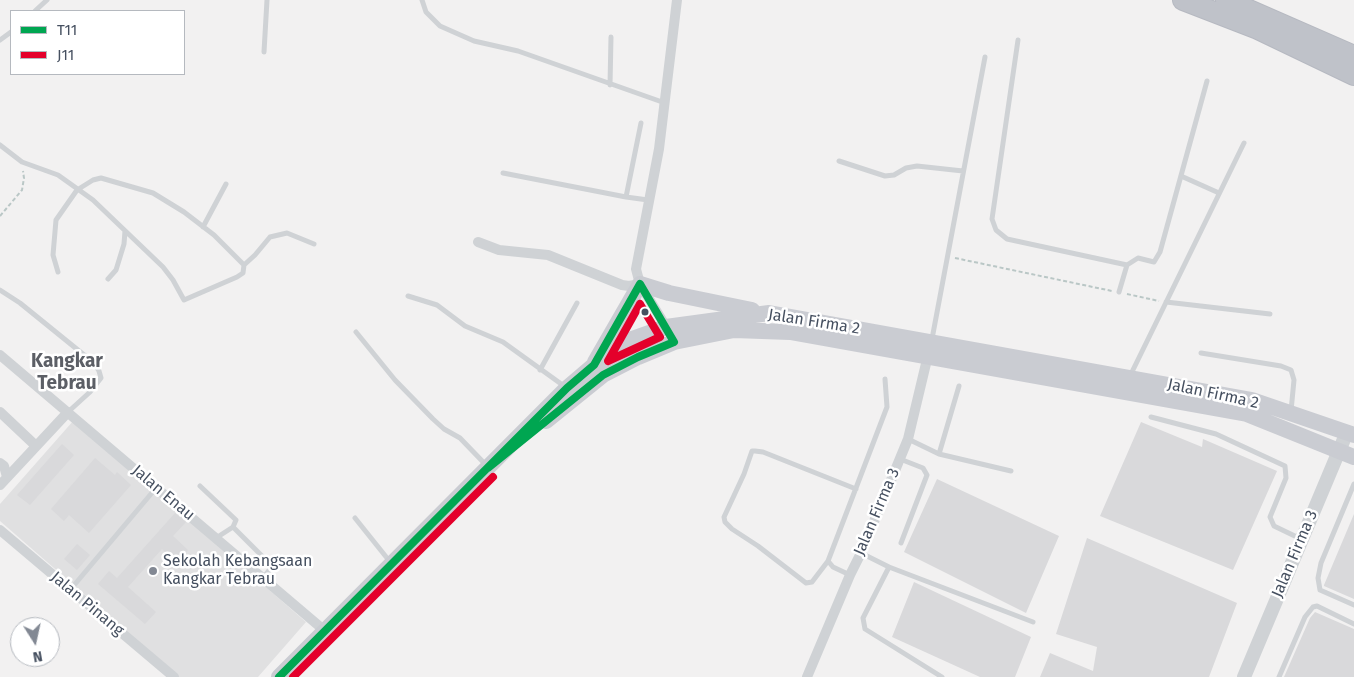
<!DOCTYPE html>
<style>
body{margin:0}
#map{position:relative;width:1354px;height:677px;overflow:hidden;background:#f2f1f1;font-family:"Fira Sans",sans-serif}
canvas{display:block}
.legend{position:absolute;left:10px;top:10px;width:175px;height:65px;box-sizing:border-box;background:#fff;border:1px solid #b5b9bf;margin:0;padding:6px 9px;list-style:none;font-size:15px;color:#465060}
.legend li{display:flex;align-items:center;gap:10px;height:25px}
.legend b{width:25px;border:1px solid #b5b9bf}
.north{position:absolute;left:10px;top:617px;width:50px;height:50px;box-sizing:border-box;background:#fff;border:1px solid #b5b9bf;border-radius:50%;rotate:170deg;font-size:14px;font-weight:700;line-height:20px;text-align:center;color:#465060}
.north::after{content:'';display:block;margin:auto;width:18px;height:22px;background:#828893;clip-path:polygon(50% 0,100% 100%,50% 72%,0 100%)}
</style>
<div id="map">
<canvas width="1354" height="677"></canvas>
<ul class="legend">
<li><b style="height:6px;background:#00a651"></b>T11</li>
<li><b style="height:6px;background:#e4002b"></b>J11</li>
</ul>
<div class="north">N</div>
</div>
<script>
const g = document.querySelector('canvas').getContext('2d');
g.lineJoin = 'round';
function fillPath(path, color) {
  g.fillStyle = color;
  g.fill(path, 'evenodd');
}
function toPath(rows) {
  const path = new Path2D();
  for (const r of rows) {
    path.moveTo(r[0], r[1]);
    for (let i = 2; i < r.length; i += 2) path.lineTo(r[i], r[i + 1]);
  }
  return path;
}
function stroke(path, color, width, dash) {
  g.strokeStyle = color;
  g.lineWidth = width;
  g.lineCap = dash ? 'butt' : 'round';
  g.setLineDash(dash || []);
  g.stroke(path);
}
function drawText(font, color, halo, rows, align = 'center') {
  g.font = font + ' "Fira Sans",sans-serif';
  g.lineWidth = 5;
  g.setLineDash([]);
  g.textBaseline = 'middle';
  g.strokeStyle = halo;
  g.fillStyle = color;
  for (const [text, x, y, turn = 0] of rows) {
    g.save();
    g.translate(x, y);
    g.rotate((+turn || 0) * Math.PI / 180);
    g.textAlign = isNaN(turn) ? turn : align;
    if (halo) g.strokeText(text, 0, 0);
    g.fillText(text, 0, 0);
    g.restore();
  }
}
const education = toPath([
 [74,420,306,622,258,677,179,677,0,521,0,504]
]);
const building = toPath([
 [1141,422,1202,447,1203,439,1277,471,1233,570,1100,516],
 [62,444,74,455,30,505,17,495],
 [95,458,115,475,117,472,131,485,89,533,69,515,64,521,51,509],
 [937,479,1059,536,1026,613,904,552],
 [175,513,186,522,173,536,188,550,177,563,162,549,128,587,156,612,145,624,98,584,109,571,117,578],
 [1354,514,1354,599,1324,586,1324,585],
 [1087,538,1237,603,1209,677,1040,677,1050,653,1093,671,1097,647,1056,634],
 [77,544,90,555,77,570,64,559],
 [914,582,1031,637,1015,677,980,677,892,637],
 [1315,612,1354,629,1354,677,1284,677,1310,618]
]);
const path = toPath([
 [0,216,22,190,24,178,23,171],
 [955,258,1112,291],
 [1127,294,1159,301]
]);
const service = toPath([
 [422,0,426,12,440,26,474,41,518,51,665,103],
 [35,11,47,0],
 [0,40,11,32],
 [1018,40,992,219,996,230,1007,239,1127,265],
 [264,52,267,0],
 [610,85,611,37],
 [0,145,22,162,58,175,93,200,163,267,173,280,184,300,237,277,243,273,244,265,255,255,270,237,287,233,314,244],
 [839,161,885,176,894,175,906,168,917,166,963,171],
 [503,173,626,197,648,200],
 [1181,176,1219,193],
 [626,197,641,123],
 [203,227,226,184],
 [58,272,53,255,56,220,77,190,93,180,101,178,153,193,184,212,214,235,244,265],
 [108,279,116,270,124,244,125,231],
 [0,290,20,303,94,363,99,371,101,378,90,392,68,412],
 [1119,292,1127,265,1138,258,1154,262,1160,252,1207,81],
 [408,296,437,305,465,326,503,342,564,386],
 [1166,302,1270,314],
 [356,332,395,380,433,419,444,429,460,438,486,465],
 [932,339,985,57],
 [1201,353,1281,366,1291,370,1294,380,1291,411],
 [540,370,577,303],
 [1130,376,1244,143],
 [1151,417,1216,434,1285,466,1286,478,1270,517,1274,526,1301,539],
 [908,439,939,454,1011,471],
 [939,454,959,386],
 [900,459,923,468,927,475,901,543],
 [1354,484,1321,563,1318,578,1320,590,1354,605],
 [200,486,236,520,233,527,216,538],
 [355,518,391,563],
 [233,527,270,564,270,569,263,578],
 [861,553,889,567,1033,622],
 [828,561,812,582,806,583,758,546,732,529,725,522,724,517,744,474,752,451,755,451,763,452,856,489],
 [889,567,863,618,865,629,942,677],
 [850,575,833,567,828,561,887,407,885,379],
 [70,590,156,488],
 [1279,677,1305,617,1313,607,1317,606,1354,624]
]);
const minor = toPath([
 [478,242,499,250,548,255,622,285,629,286,640,284],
 [668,330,640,284,636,269,659,149,677,0],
 [0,355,325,631],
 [0,412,36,446],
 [0,463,4,466,7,477],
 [0,485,68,412],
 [0,530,174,677],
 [807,677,850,575,861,553,908,439,929,351]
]);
const tertiary = toPath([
 [1244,677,1347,432]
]);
const primary = toPath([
 [595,362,640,284,669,293,752,310],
 [546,421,603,375,638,357,674,342,734,330,790,332,1247,414,1354,457],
 [279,677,567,388,594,365,632,339,666,327,769,313,1252,400,1354,435]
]);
const motorway = toPath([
 [1183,0,1258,29,1354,75],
 [1226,0,1354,56]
]);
const bus1 = toPath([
 [279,677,567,388,594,365,640,284,674,342,638,357,603,375,488,468]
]);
const bus2 = toPath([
 [640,304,660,337,608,361,640,304],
 [293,677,493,477]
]);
const markers = [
 [645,312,4.5,"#465060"],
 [153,571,5,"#828893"]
];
const streetNames = [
 ["Jalan Firma 2",814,322,9],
 ["Jalan Firma 2",1213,394,12],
 ["Jalan Enau",163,493,40],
 ["Jalan Firma 3",877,512,-67],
 ["Jalan Firma 3",1295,554,-67],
 ["Jalan Pinang",87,604,40]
];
const poiNames = [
 ["Sekolah Kebangsaan",163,562],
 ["Kangkar Tebrau",163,580]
];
const quarterNames = [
 ["Kangkar",67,362],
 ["Tebrau",67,384]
];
fillPath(education, '#e0e0e1');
fillPath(building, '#d9d9db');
stroke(motorway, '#b6b9c1', 22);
stroke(path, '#bac7c6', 2, [4, 2.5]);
stroke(service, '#cfd2d5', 5);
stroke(minor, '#cfd2d5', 10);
stroke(tertiary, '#cfd2d5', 14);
stroke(primary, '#caccd2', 16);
stroke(motorway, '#bfc2c9', 20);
stroke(bus1, '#00a651', 8);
stroke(bus2, '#e4002b', 8);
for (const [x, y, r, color] of markers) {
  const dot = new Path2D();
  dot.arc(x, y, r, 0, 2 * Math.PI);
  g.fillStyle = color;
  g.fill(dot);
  stroke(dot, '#fff', 2);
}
drawText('16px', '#465060', '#fff', streetNames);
drawText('16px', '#465060', '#fff', poiNames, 'left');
drawText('bold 19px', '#5c5f66', '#fff', quarterNames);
</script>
